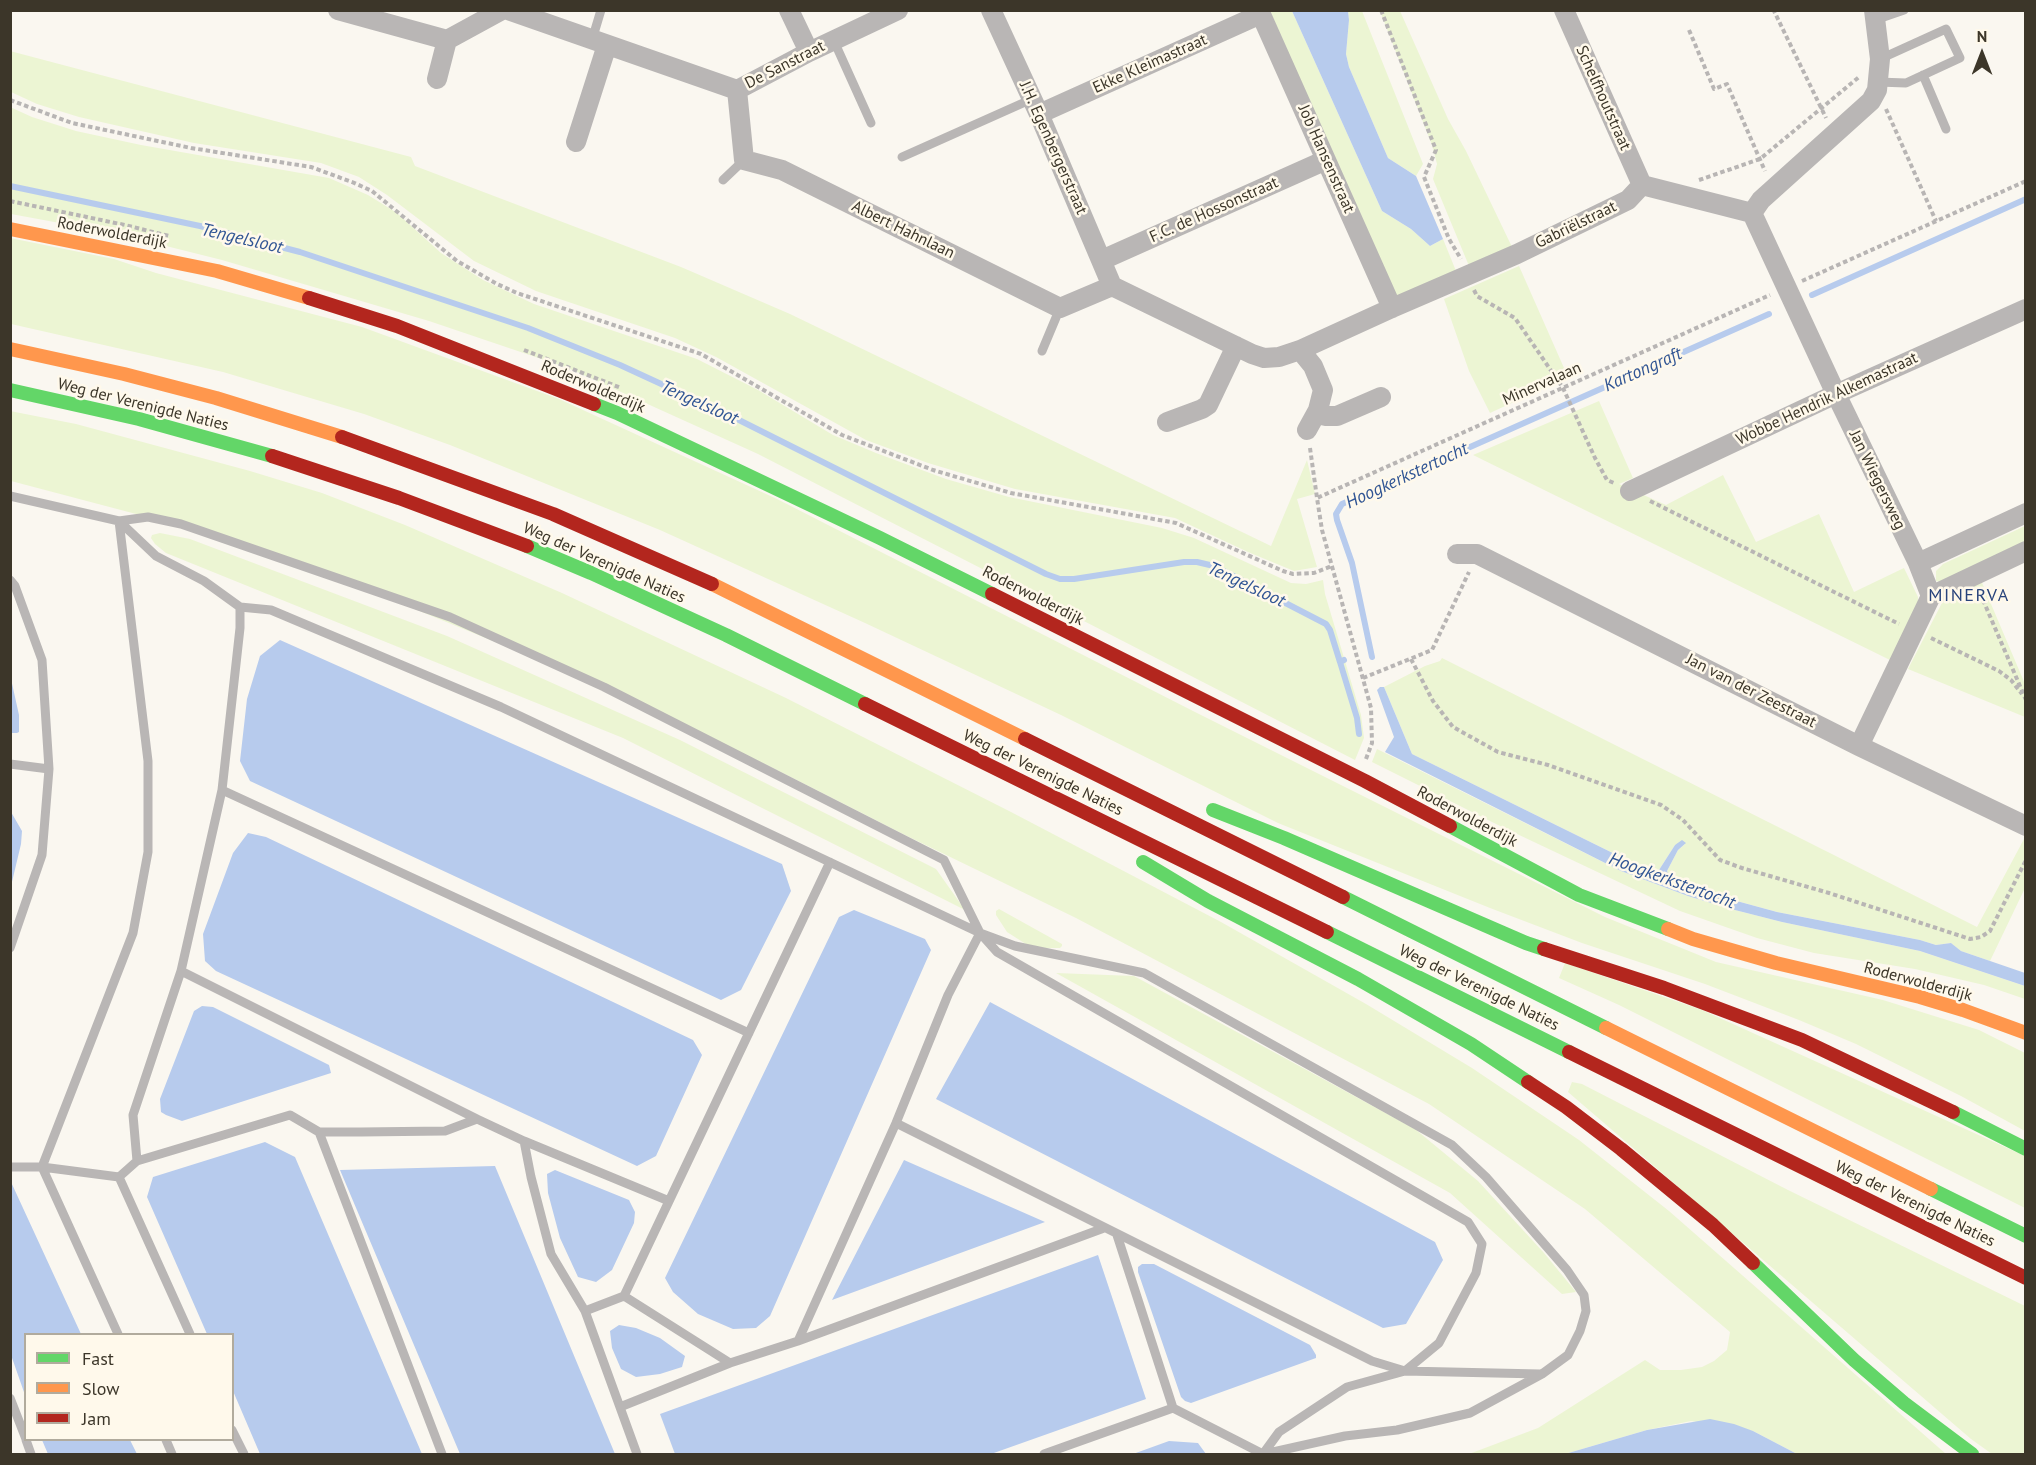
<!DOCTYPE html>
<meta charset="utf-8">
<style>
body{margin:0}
#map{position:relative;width:2036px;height:1465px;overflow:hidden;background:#faf7f0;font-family:"PT Sans",sans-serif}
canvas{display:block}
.frame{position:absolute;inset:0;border:12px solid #3c3629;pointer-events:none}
.legend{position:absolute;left:24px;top:1333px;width:210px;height:108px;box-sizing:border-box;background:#fff9eb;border:2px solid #b1ab9d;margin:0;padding:8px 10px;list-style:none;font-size:18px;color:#3c3629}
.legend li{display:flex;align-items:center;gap:12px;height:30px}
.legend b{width:30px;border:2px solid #b1ab9d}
.north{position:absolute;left:1952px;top:24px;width:60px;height:60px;-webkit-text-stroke:4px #fff9eb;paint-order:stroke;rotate:0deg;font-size:16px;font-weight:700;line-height:24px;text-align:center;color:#3c3629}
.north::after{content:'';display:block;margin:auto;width:21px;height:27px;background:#3c3629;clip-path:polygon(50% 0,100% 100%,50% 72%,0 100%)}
</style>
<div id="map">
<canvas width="2036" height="1465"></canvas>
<div class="frame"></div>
<ul class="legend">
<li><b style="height:8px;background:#63d668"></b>Fast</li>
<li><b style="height:8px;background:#ff974d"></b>Slow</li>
<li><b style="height:8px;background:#b3261e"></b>Jam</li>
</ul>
<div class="north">N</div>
</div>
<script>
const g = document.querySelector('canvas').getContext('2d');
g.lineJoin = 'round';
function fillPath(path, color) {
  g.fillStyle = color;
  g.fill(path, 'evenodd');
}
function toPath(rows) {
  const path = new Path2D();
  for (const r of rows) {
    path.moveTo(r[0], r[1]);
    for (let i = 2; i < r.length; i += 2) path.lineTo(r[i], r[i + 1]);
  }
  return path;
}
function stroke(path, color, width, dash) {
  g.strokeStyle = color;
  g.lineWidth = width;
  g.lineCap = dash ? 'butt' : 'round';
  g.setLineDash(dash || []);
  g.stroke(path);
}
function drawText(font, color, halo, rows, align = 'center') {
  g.font = font + ' "PT Sans",sans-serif';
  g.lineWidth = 5;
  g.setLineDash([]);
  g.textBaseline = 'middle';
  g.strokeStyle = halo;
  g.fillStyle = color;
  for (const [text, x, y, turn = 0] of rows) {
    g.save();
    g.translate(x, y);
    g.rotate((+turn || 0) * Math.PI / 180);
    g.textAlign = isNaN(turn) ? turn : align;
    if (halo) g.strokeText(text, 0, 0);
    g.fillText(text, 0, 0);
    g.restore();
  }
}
const green = toPath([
 [1270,11,1292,11,1382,211,1411,229,1430,246,1443,239,1456,271,1395,298],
 [1348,11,1362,11,1423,164,1416,176,1388,158,1349,67,1346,54,1349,20],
 [1380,11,1400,11,1448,119,1466,151,1512,247,1469,266,1433,179,1437,164,1432,145],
 [10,51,411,157,415,166,681,267,790,314,1271,546,1307,460,1315,494,1297,499,1317,567,1294,571,1248,552,1175,518,1015,489,928,463,866,440,716,357,675,338,536,291,474,261,387,195,359,177,321,163,194,143,79,117,37,104,11,92],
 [10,107,32,117,76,131,141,145,329,178,368,195,397,213,441,253,483,280,534,304,697,359,758,390,833,435,876,453,946,479,1009,497,1162,528,1194,538,1291,583,1306,584,1323,580,1325,594,1361,715,1364,738,1355,760,758,454,568,368,429,321,222,260,114,233,11,214],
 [10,238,114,259,156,273,362,327,559,399,777,499,1193,711,1605,917,1716,962,1883,1000,1979,1030,2025,1053,2025,1131,1961,1096,1856,1044,1799,1020,1705,984,1582,943,1490,908,1278,823,1061,715,865,623,660,530,450,445,364,414,223,372,11,324],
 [1519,266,1568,377,1490,413,1469,371,1444,299],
 [1599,401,1633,478,1619,484,1666,505,1723,475,1756,542,1819,514,1854,592,1904,568,1918,597,1918,603,1890,660,1473,455],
 [10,411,76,424,250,471,322,493,405,525,562,593,786,698,1011,812,1221,922,1366,1004,1472,1068,1579,1140,1669,1211,1946,1454,1797,1454,1753,1431,1691,1421,1647,1430,1565,1454,1469,1454,1538,1428,1645,1360,1660,1370,1681,1370,1702,1367,1714,1361,1727,1350,1730,1332,1585,1209,1429,1104,1076,918,907,836,775,769,608,688,346,581,174,524,11,481],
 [2025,526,2025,544,1941,582,1936,581,1936,571,1943,564],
 [160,533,190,539,447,636,680,740,936,869,965,910,623,738,166,553,155,544,151,538,152,535],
 [1980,578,2025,684,2025,717,1908,669,1945,597],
 [1442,658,1977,927,2024,839,2025,888,1990,961,1961,951,1951,943,1936,945,1920,940,1777,912,1733,900,1687,885,1668,875,1667,871,1678,850,1685,844,1675,845,1659,870,1655,871,1635,864,1412,754,1384,687,1425,666,1440,661],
 [1377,749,1621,871,1688,896,1731,909,1782,922,1920,951,2025,986,2025,999,1984,985,1915,969,1814,953,1757,938,1680,911,1498,825,1372,762],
 [999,909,1062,944,1062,946,1060,948,1032,948,1007,932,996,915,996,911],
 [1565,963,1702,1010,2025,1156,2025,1208,1619,1005,1559,978],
 [1056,973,1134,976,1415,1129,1478,1181,1544,1253,1576,1292,1562,1294,1450,1193],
 [1572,1082,1582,1084,1788,1190,2025,1306,2025,1454,1992,1454,1971,1439,1568,1092]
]);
const water = toPath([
 [1292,11,1348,11,1349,20,1346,54,1349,67,1388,158,1416,176,1443,239,1430,246,1411,229,1382,211],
 [280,640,782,864,791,891,741,990,721,1000,250,781,240,761,247,699,260,656],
 [11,679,19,715,19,732,17,733,11,733],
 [1380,687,1384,687,1412,754,1635,864,1655,871,1659,870,1675,845,1682,840,1686,843,1678,850,1667,871,1669,875,1687,885,1733,900,1777,912,1920,940,1936,945,1951,943,1961,951,2025,973,2025,986,1920,951,1782,922,1731,909,1688,896,1621,871,1385,752,1394,737,1377,690],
 [11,812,22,831,21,844,11,886],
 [248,833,266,837,693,1040,702,1055,656,1156,637,1166,216,971,205,961,203,934,233,853],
 [854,910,925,939,931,950,770,1316,756,1328,733,1329,698,1314,673,1292,665,1278,839,917],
 [990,1002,1435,1242,1443,1260,1406,1324,1383,1328,936,1099],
 [202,1006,213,1007,329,1065,331,1073,182,1121,166,1115,161,1112,160,1099,194,1011],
 [265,1142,295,1157,422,1454,260,1454,233,1391,232,1334,207,1334,147,1197,153,1177],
 [904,1160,1045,1222,832,1300],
 [495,1166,615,1454,460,1454,340,1170],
 [555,1170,629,1200,635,1212,634,1223,612,1270,596,1282,578,1277,560,1238,548,1193,547,1174],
 [11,1182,81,1334,26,1334,25,1395,11,1355],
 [1098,1255,1146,1399,991,1454,675,1454,660,1414],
 [1142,1264,1154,1264,1310,1345,1316,1355,1316,1358,1191,1403,1185,1401,1181,1397,1138,1272,1138,1267],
 [619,1325,636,1328,660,1338,685,1356,682,1367,660,1374,636,1377,621,1369,612,1348,610,1331],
 [1710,1419,1734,1424,1753,1431,1797,1454,1565,1454,1647,1430],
 [42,1440,130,1440,137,1454,48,1454],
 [1169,1441,1198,1443,1206,1454,1133,1454]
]);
const stream = toPath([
 [10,186,200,226,300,252,528,328,620,365,735,418,1046,574,1060,579,1074,579,1184,562,1197,562,1214,566,1326,624,1330,630,1340,662,1344,660],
 [1812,295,2026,199],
 [1372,657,1352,563,1337,520,1336,514,1342,504,1769,314],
 [1340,662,1357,718,1359,734]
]);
const path = toPath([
 [1381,10,1436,150,1424,177,1449,239,1461,259],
 [1776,10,1774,11,1826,118],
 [1689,30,1714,89,1727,84,1765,171],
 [10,100,72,123,191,148,311,167,352,182,372,191,457,261,497,284,517,293,701,354,842,435,933,470,1011,493,1176,523,1283,571,1293,574,1314,573,1332,566],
 [1886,109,1936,221],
 [1699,180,1760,159,1859,77],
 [10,201,125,225,169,236],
 [1802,281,2026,181],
 [1474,290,1477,296,1515,318,1563,388,1595,458,1607,480,1614,483],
 [524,350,621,388],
 [1310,448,1317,498],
 [1650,501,1899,624],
 [1980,593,2026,700],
 [1931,638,1999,671,2011,680,2022,694],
 [1411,659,1433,701,1453,727,1498,752,1548,765,1661,805,1683,820,1720,860,1742,868,1829,893,1970,939,1981,937,1990,931,2026,860],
 [1363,678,1432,650,1469,572],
 [1366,759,1372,743,1371,708,1322,530,1317,498,1770,295]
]);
const lane = toPath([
 [1875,20,1904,10],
 [592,40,601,10],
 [834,41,871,123],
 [1923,75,1946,129],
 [1878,82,1906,83,1960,58,1946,29,1880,59],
 [902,157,1032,99],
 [723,180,744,160],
 [1042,351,1060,308],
 [10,496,119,521,148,517,181,524,450,617,604,687,944,860,980,933,1015,946,1144,973,1452,1145,1486,1177,1567,1270,1584,1295,1586,1311,1580,1331,1568,1355,1542,1374,1470,1413,1397,1430,1345,1436,1264,1454],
 [119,521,156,556,204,581,240,607,240,628,222,790,181,971,133,1115,137,1161],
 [10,580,15,586,42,660,49,769,42,855,10,948],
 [240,607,271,610,501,707,980,933,997,952,1468,1222,1482,1244,1476,1273,1439,1343,1405,1371,1372,1361,896,1123],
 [10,764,49,769],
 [222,790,749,1033],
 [181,971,477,1119],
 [319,1132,442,1454],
 [524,1141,669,1201],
 [10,1167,42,1167,119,1177,137,1161,290,1115,319,1132,361,1132,445,1131,477,1119,524,1141,531,1177,551,1254,585,1311,637,1454],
 [119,1177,190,1334],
 [1117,1235,1173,1408,1263,1454],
 [624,1296,830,862],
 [585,1311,624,1296,730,1363],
 [118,1334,42,1167,133,933,148,852,148,761,119,521],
 [798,1341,896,1123,948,995,980,933],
 [10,1398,26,1439],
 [620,1407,730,1363,798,1341,1104,1228],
 [232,1430,244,1454],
 [26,1440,31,1454],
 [166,1440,172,1454],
 [1044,1454,1173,1408],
 [1263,1454,1279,1432,1347,1387,1405,1371,1540,1374]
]);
const street = toPath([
 [338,10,447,40,437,79],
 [508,10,737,90,744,160,782,170,1060,308,1112,286,1252,354,1264,358,1279,357,1300,350,1313,366,1323,390,1318,410,1307,430],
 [789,10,809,52],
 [991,10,1039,114,1112,286],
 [1259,10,1392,308],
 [1564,10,1642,185],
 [447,40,502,10],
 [737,90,809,52,898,10],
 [1039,114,1261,14],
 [576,142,607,45],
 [1752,213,1836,394,1918,563,1931,596,1859,746],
 [1102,260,1326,160],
 [1300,350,1392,308,1517,254,1628,200,1642,185,1752,213,1761,200,1871,101,1877,90,1880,59,1874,10],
 [1318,410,1325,416,1337,416,1381,397],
 [1167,422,1202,409,1208,405,1236,346],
 [1630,491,1836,394,2026,309],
 [1457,554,1477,554,1859,746,2026,826],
 [1918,563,2026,513],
 [1931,596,2026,551]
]);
const fast = toPath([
 [10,390,139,419,272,456],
 [594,404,617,413,880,538,992,594],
 [527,546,591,573,726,635,865,704],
 [1213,810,1284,838,1526,943,1544,949],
 [1450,826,1579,895,1668,929],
 [1143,862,1208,901,1358,979,1471,1044,1528,1082],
 [1343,897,1606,1028],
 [1327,932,1569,1052],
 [1953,1112,2026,1149],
 [1931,1189,2026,1236],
 [1753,1263,1854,1360,1904,1403,1972,1454]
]);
const slow = toPath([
 [10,229,217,271,309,298],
 [10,349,124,374,216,398,342,437],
 [712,584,1025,739],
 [1668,929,1693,939,1776,963,1920,997,1963,1010,2026,1033],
 [1606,1028,1931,1189]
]);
const jam = toPath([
 [309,298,397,326,594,404],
 [342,437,553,514,712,584],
 [272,456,399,498,527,546],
 [992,594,1365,781,1450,826],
 [865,704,1327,932],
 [1025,739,1343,897],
 [1544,949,1664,988,1802,1040,1953,1112],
 [1569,1052,2026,1278],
 [1528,1082,1566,1107,1621,1149,1713,1225,1753,1263]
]);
const streetNames = [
 ["Ekke Kleimastraat",1150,64,-24],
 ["De Sanstraat",785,65,-27],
 ["Schelfhoutstraat",1603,98,66],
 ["J.H. Egenbergerstraat",1053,148,66],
 ["Job Hansenstraat",1326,159,66],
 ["F.C. de Hossonstraat",1214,210,-24],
 ["Gabriëlstraat",1576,225,-26],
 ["Albert Hahnlaan",903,230,26],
 ["Roderwolderdijk",112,233,11],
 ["Minervalaan",1542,384,-24],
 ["Roderwolderdijk",593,387,23],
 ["Wobbe Hendrik Alkemastraat",1827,399,-25],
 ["Weg der Verenigde Naties",143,405,14],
 ["Jan Wiegersweg",1877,480,64],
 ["Weg der Verenigde Naties",604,563,24],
 ["Roderwolderdijk",1033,596,27],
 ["Jan van der Zeestraat",1751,691,27],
 ["Weg der Verenigde Naties",1043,773,26],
 ["Roderwolderdijk",1467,817,28],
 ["Roderwolderdijk",1918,982,15],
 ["Weg der Verenigde Naties",1479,988,26],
 ["Weg der Verenigde Naties",1915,1204,26]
];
const waterNames = [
 ["Tengelsloot",242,239,13],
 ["Kartongraft",1643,370,-24],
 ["Tengelsloot",699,403,24],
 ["Hoogkerkstertocht",1407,476,-25],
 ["Tengelsloot",1246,585,25],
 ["Hoogkerkstertocht",1672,881,20]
];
const neighbourhoodNames = [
 ["MINERVA",1969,596]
];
fillPath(green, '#ecf5d3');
fillPath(water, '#b7cbed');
stroke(stream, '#b7cbed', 6);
stroke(path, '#b8b5b4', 4, [4.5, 3]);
stroke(lane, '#b9b6b5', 9);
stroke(street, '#b9b6b5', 20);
stroke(fast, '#63d668', 14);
stroke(slow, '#ff974d', 14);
stroke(jam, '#b3261e', 14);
drawText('16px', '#3c3629', '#fff9eb', streetNames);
drawText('italic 18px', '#315594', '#fff9eb', waterNames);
g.letterSpacing = '1.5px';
drawText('18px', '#28437b', '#fff9eb', neighbourhoodNames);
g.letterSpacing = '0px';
</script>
